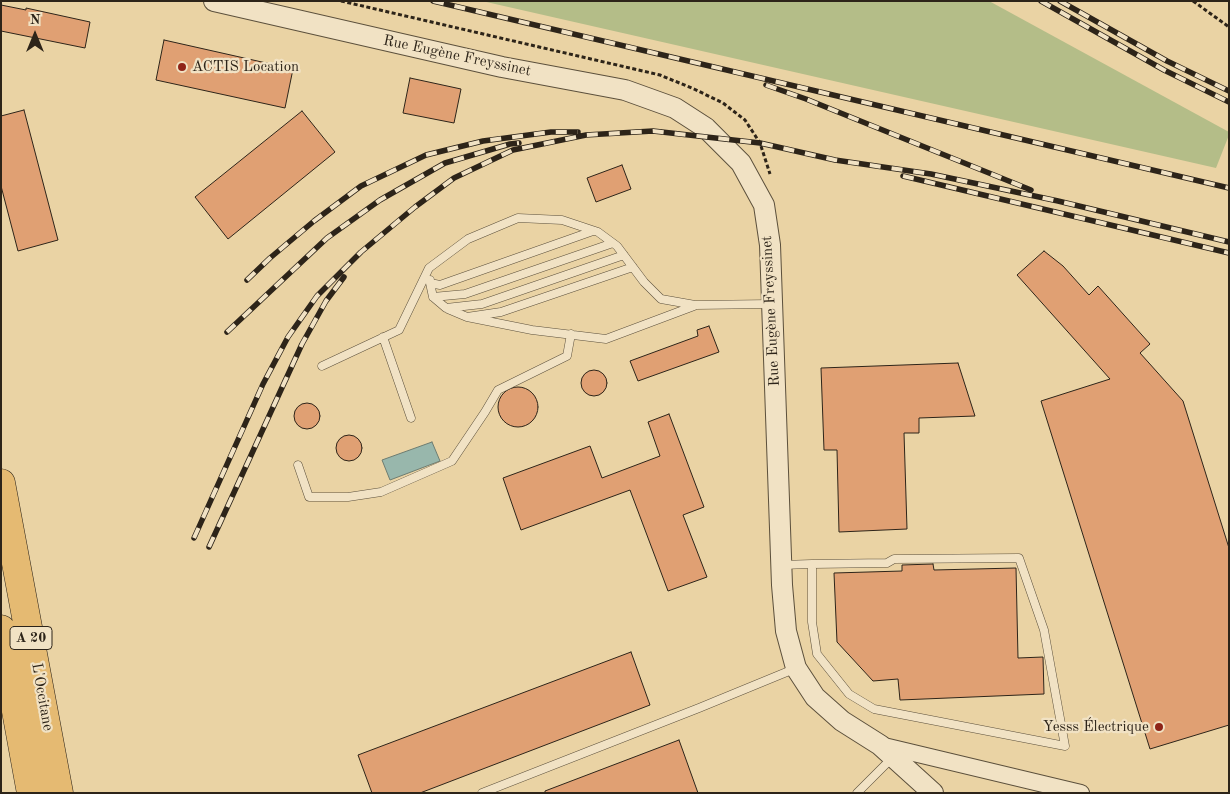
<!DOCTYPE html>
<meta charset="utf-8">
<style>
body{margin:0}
#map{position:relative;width:1230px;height:794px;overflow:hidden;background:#ead3a4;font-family:"Old Standard TT",serif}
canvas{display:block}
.frame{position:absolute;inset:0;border:2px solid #2d2419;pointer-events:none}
.north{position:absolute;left:10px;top:10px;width:50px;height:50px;-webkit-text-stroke:4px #f1e2c4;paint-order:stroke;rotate:0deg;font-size:14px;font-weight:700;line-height:20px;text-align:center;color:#2d2419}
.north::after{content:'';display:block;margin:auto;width:18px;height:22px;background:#2d2419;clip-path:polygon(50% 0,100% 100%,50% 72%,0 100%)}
</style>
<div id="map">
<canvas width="1230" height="794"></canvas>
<div class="frame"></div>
<div class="north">N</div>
</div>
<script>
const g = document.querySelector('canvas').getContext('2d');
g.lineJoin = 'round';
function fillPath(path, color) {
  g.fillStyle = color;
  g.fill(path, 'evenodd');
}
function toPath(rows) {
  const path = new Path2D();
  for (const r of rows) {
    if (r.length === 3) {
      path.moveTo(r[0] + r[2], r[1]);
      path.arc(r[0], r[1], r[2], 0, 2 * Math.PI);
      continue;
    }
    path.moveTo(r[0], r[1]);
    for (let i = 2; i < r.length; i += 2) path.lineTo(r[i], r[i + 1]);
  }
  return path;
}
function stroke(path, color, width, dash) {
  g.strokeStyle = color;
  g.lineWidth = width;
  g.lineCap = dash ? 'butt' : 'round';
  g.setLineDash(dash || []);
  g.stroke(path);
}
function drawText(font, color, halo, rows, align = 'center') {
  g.font = font + ' "Old Standard TT",serif';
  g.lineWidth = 4.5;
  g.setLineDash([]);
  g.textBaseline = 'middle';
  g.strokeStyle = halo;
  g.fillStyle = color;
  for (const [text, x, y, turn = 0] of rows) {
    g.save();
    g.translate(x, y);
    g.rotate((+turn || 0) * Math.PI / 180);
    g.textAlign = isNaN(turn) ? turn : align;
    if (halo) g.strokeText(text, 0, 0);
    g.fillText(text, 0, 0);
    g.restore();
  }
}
const green = toPath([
 [482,1,989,1,1229,132,1229,135,1216,168]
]);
const water = toPath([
 [432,442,440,461,390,480,382,460,432,442]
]);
const building = toPath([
 [1,5,26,10,26,8,90,22,85,48,1,31,1,5],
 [164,40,293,69,285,108,156,80,164,40],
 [410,78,461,89,454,123,403,113,410,78],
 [24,110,58,240,18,251,1,186,1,116,24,110],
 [302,111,335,152,228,239,195,197,302,111],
 [622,165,631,189,596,202,587,178,622,165],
 [1044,251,1063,266,1089,295,1098,286,1150,344,1140,353,1183,401,1229,548,1229,725,1150,749,1041,401,1110,379,1017,275,1044,251],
 [709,326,719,352,638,381,630,361,698,336,697,330,709,326],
 [958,363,975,416,919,418,919,433,904,433,907,529,839,532,837,450,824,450,821,368,958,363],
 [594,383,13],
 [518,407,20],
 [307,416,13],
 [669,414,704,507,683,515,707,577,668,591,630,490,521,530,503,478,590,446,602,478,660,456,648,422,669,414],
 [349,448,13],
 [933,564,934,570,1016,568,1018,658,1043,657,1044,694,900,700,898,679,873,681,837,642,834,573,902,571,902,565,933,564],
 [631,652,650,705,420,793,372,793,358,755,631,652],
 [679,740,698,793,545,793,545,791,679,740]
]);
const path = toPath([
 [341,1,660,75,694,89,723,103,745,120,760,143,770,174],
 [1193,1,1229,27]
]);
const service = toPath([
 [430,280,430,283,440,285,593,231],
 [430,283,433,297,465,294,613,243],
 [433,297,446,308,482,304,624,255],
 [448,309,467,317,501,312,633,267],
 [467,317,532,330,606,339,694,306],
 [383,337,411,418],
 [322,366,399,330,429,268,468,239,518,218,562,220,598,232,617,246,644,282,661,299,695,305,770,304],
 [298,465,309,497,348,497,381,492,452,461,485,412,498,390,567,356,571,334],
 [781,565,812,564,887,563,894,559,1019,558,1044,630,1065,746,874,709,849,694,817,654,812,622,812,564],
 [482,793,699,708,794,669],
 [857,793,893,757]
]);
const minor = toPath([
 [880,745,1081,793]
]);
const tertiary = toPath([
 [214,1,502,67,625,90,675,108,706,128,741,163,764,205,770,245,782,585,786,631,796,668,815,697,842,721,880,745,933,793]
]);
const motorway = toPath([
 [1,483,59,793],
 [1,629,31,793]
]);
const rail = toPath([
 [433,1,1229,188],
 [1041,1,1164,70,1229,102],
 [1060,1,1167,61,1229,91],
 [766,85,806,99,1031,190],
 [903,176,1229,253],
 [247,280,270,258,314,221,361,186,426,155,483,141,551,132,578,132],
 [227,332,327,238,380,200,445,163,510,144,519,143],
 [194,538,263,384,288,337,317,296,361,252,415,207,454,178,513,150,586,135,653,131,760,143,835,160,931,174,1058,201,1229,242],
 [209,547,302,344,326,301,344,277]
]);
const markers = [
 [182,67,5,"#8f2418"],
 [1159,727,5,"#8f2418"]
];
const shields = [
 [31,638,42]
];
const shieldNames = [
 ["A 20",31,638]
];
const streetNames = [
 ["Rue Eugène Freyssinet",457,56,12],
 ["Rue Eugène Freyssinet",771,311,-93],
 ["L'Occitane",42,697,80]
];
const poiNames = [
 ["ACTIS Location",192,67],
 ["Yesss Électrique",1149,727,"right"]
];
fillPath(green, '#b4bd88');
fillPath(water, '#98b7ac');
stroke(water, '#6d7c71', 1);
fillPath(building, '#e0a073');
stroke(building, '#2d2419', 1);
stroke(service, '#5c503c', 9);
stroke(minor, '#5c503c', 18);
stroke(tertiary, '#5c503c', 22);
stroke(motorway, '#2d2419', 29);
stroke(path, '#2d2419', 3, [4, 2.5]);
stroke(service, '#f1e2c4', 8);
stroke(minor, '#f1e2c4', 16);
stroke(tertiary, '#f1e2c4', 20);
stroke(motorway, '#e5ba72', 28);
stroke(rail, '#2d2419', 5.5);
stroke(rail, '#f1e2c4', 4, [11]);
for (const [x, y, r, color] of markers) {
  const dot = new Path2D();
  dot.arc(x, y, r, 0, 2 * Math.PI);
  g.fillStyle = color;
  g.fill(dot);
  stroke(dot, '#f1e2c4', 2);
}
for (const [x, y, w] of shields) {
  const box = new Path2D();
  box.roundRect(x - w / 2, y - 11.5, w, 23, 4);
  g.fillStyle = '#f1e2c4';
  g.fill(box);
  stroke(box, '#2d2419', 1);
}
drawText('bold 14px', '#2d2419', null, shieldNames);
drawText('15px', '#2d2419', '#f1e2c4', streetNames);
drawText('15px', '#2d2419', '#f1e2c4', poiNames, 'left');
</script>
